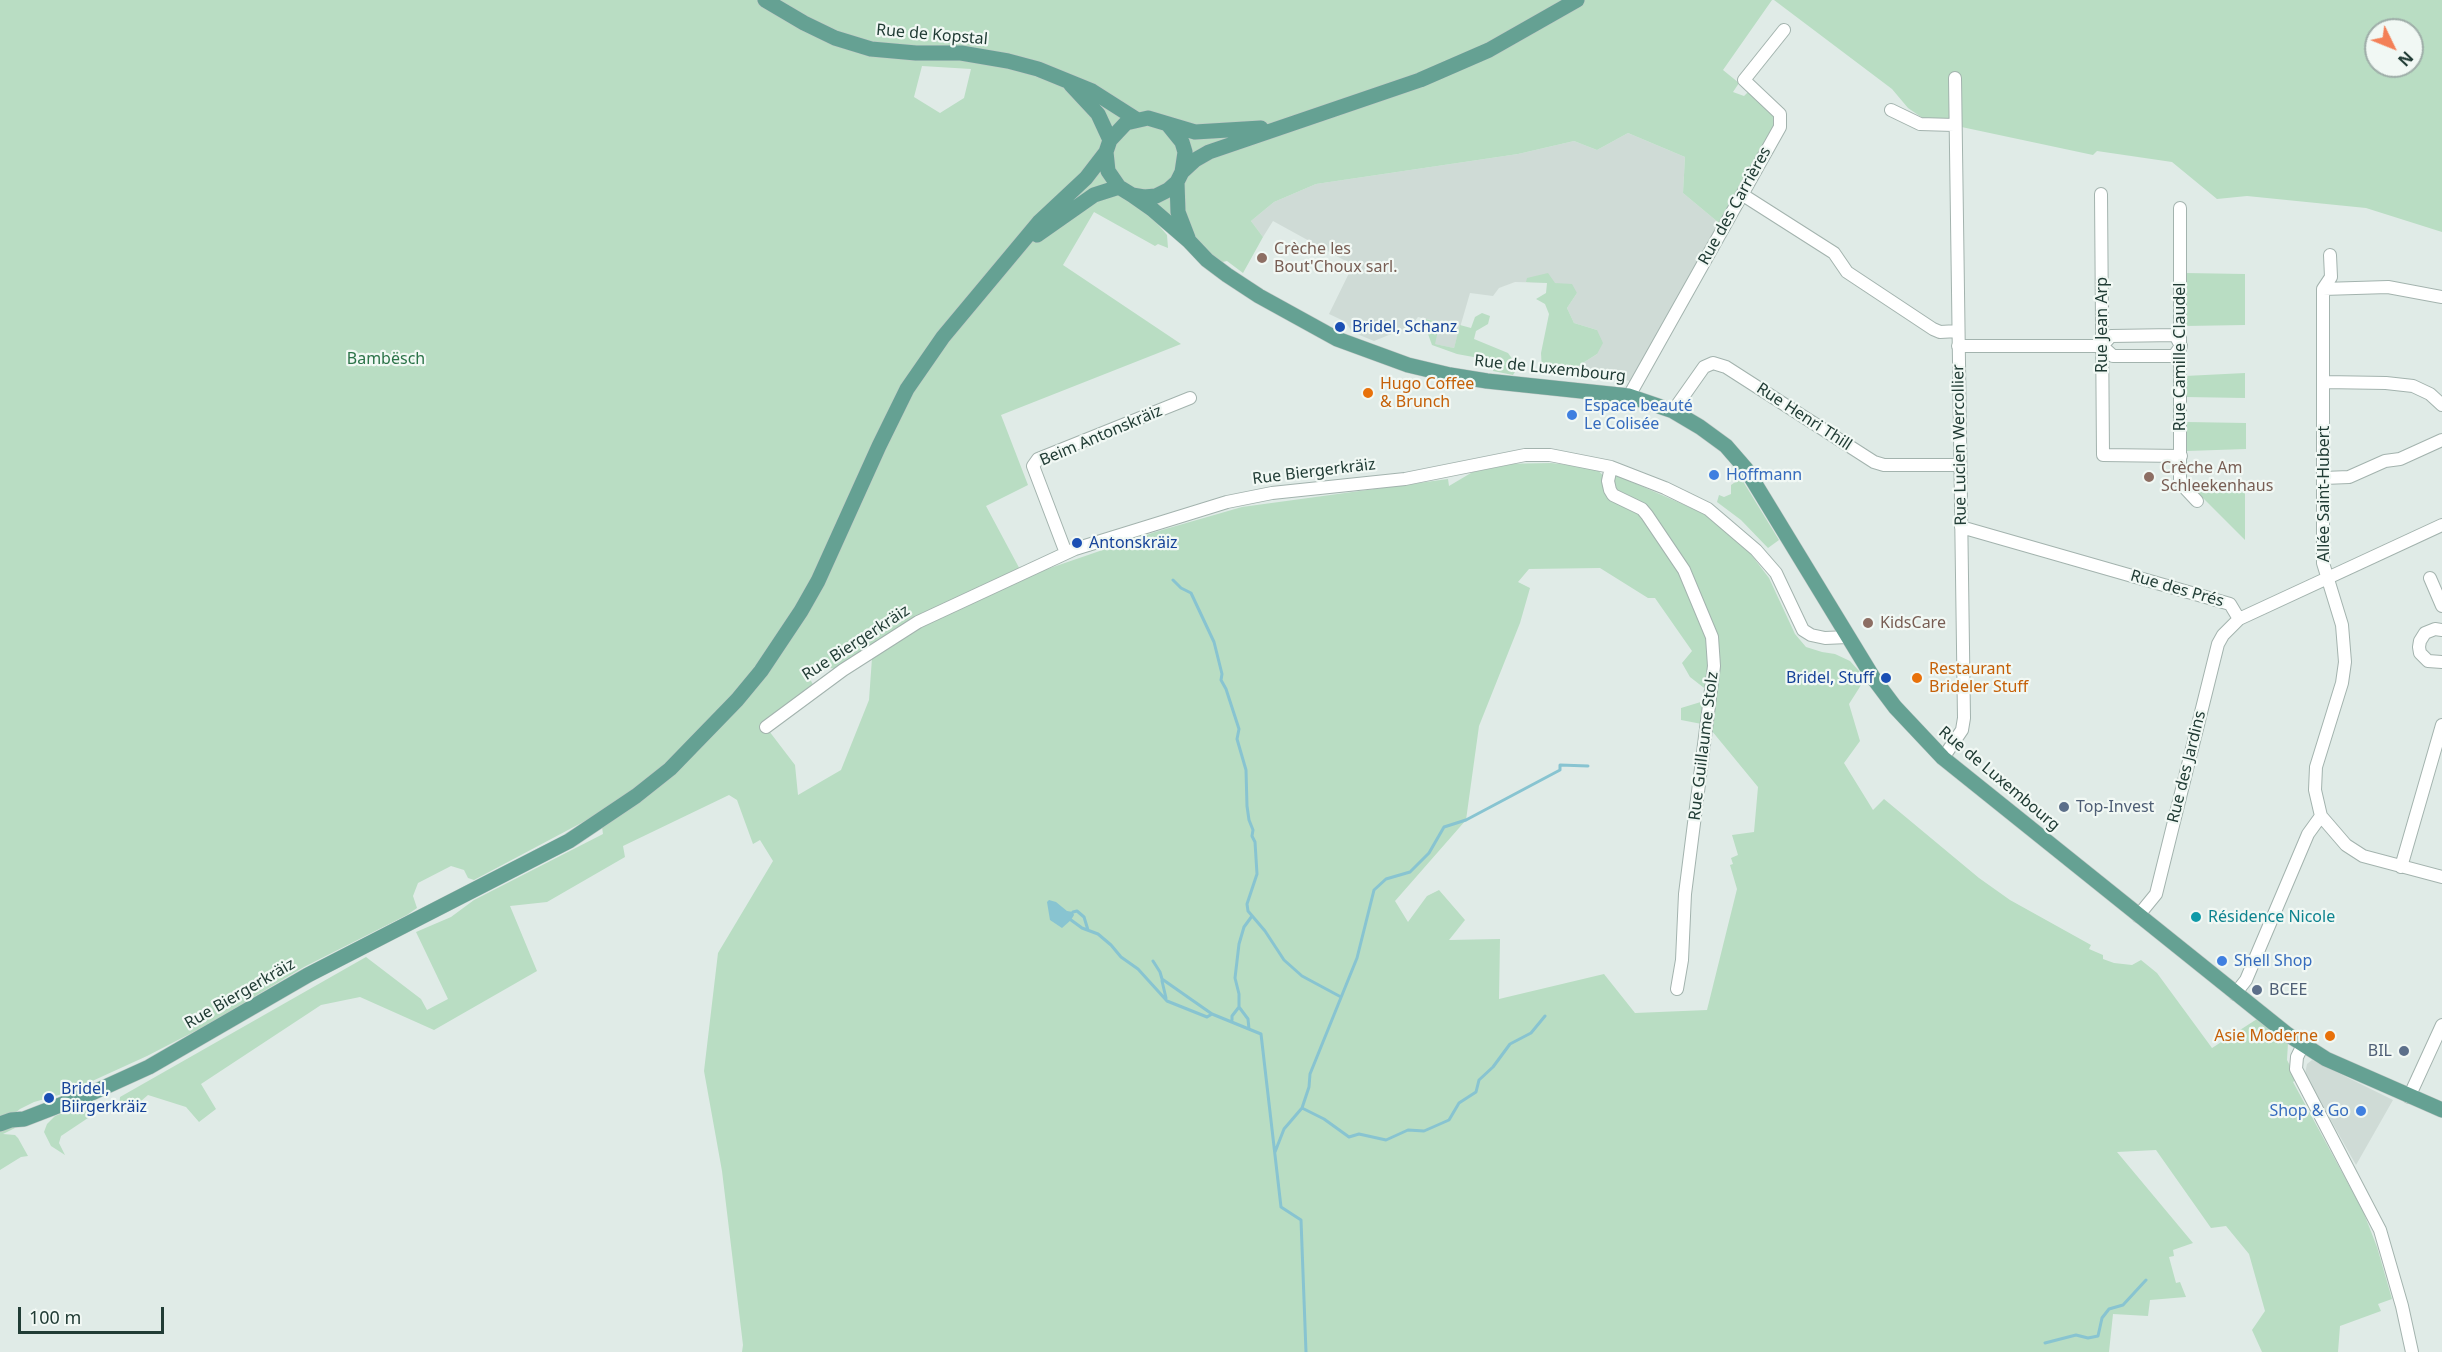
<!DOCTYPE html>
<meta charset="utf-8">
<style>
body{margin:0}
#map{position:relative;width:2442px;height:1352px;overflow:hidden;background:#e0ebe7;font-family:"Noto Sans",sans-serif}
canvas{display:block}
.north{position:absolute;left:2364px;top:18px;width:60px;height:60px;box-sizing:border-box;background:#f1f8f4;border:2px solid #9eada8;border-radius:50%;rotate:133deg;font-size:16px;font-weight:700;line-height:24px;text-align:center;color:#213c35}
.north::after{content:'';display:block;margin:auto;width:21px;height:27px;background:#f38057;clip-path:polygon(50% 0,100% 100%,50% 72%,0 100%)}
.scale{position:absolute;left:18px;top:1307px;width:146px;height:27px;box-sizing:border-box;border:3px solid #213c35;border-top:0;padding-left:8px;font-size:18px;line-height:21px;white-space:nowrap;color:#213c35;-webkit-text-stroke:4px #f1f8f4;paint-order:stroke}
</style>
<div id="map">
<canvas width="2442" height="1352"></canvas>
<div class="north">N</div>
<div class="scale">100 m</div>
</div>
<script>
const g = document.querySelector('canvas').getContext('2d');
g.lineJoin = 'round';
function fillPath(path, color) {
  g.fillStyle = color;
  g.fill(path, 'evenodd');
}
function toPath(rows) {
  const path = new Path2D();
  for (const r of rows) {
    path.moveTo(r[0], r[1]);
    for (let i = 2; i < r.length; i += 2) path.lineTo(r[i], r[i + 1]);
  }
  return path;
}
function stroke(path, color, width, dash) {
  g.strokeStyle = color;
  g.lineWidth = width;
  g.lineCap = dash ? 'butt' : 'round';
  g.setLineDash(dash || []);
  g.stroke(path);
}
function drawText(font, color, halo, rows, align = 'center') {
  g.font = font + ' "Noto Sans",sans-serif';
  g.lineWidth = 4.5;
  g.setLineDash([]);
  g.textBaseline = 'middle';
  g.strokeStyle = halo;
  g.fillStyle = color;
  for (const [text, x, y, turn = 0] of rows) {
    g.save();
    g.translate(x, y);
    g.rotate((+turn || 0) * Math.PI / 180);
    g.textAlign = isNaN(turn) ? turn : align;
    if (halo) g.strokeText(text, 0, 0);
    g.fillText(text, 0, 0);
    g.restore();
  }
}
const built = toPath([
 [1628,133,1685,157,1683,193,1719,223,1630,381,1605,376,1564,375,1597,354,1597,330,1574,323,1567,308,1577,293,1555,283,1515,282,1499,288,1493,296,1470,293,1454,348,1434,344,1439,322,1418,317,1411,326,1374,341,1352,332,1346,322,1329,314,1353,265,1273,221,1263,237,1251,221,1274,202,1316,184,1518,154,1574,141,1597,150],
 [2312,1060,2393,1100,2356,1165,2305,1074,2307,1064]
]);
const green = toPath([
 [0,0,1772,0,1723,70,1739,83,1733,92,1744,96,1749,91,1772,108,1777,125,1748,171,1736,197,1729,198,1731,208,1719,223,1683,193,1685,157,1628,133,1597,150,1574,141,1518,154,1316,184,1274,202,1251,221,1263,237,1243,273,1227,261,1213,264,1155,221,1167,235,1168,248,1158,244,1155,246,1094,212,1063,265,1181,344,1001,415,1028,485,986,506,1024,577,1155,532,1242,507,1448,479,1449,486,1476,470,1498,464,1551,463,1596,468,1608,481,1616,475,1703,513,1732,535,1750,553,1769,578,1795,634,1806,647,1822,652,1835,654,1850,661,1859,671,1863,682,1849,704,1860,741,1844,763,1873,810,1884,799,1979,878,2010,900,2091,945,2089,949,2103,955,2103,959,2114,963,2132,965,2141,960,2157,973,2212,1048,2257,1019,2288,1043,2287,1060,2297,1079,2293,1082,2363,1211,2377,1247,2392,1299,2378,1304,2381,1311,2340,1326,2338,1352,2262,1352,2252,1330,2265,1311,2249,1254,2226,1226,2211,1228,2156,1150,2117,1152,2193,1243,2173,1250,2174,1256,2169,1257,2176,1283,2180,1282,2186,1297,2150,1300,2148,1316,2113,1314,2109,1352,742,1352,743,1345,722,1171,704,1071,718,953,773,861,760,840,753,844,737,800,729,795,623,846,625,857,547,902,510,906,537,971,434,1030,360,997,321,1005,201,1084,216,1109,199,1122,186,1107,148,1095,127,1113,119,1108,120,1097,366,957,421,999,427,1010,448,999,416,932,451,917,474,900,603,834,600,813,474,880,468,878,464,870,451,866,418,883,413,896,417,908,407,915,304,967,207,1025,147,1056,66,1093,34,1102,20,1109,10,1117,15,1128,3,1134,15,1135,18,1138,28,1156,21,1157,0,1170],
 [922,66,971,69,964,98,940,113,914,97],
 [1600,568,1648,598,1655,598,1692,651,1682,663,1690,677,1708,691,1704,701,1681,708,1681,720,1707,725,1758,787,1754,832,1732,835,1738,855,1731,858,1733,864,1730,865,1737,889,1707,1010,1635,1013,1604,974,1499,999,1500,939,1449,940,1465,920,1439,890,1427,896,1408,922,1395,901,1466,820,1479,726,1520,623,1530,588,1518,582,1529,569],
 [872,658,869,700,841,770,798,795,795,765,766,727,816,690,810,679,817,669,823,667,843,670],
 [1774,0,2442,0,2442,232,2366,208,2247,196,2217,199,2172,162,2097,151,2093,155,1924,119,1908,108,1892,89],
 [2376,30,2412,30,2412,66,2376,66],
 [1548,273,1555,283,1572,284,1577,293,1567,308,1574,323,1597,330,1603,343,1597,354,1564,375,1542,372,1541,353,1549,314,1545,304,1536,299,1546,293,1547,283,1526,282,1527,278],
 [2185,273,2245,274,2245,325,2185,326],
 [1482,313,1490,316,1488,324,1476,331,1474,339,1508,353,1518,367,1513,375,1493,371,1495,361,1457,354,1432,345,1424,323,1425,319,1440,322,1435,344,1454,348,1460,325,1471,328,1475,317],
 [2245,373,2245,398,2186,397,2185,376],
 [2187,422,2246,423,2246,449,2187,451],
 [1741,478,1779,540,1768,548,1741,520,1717,502,1719,495,1724,497,1731,494,1731,485],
 [2245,482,2245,540,2188,483],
 [79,1106,81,1109,89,1106,98,1107,100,1110,61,1136,59,1143,65,1155,51,1146,44,1132,47,1124,55,1116]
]);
const water = toPath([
 [1049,900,1056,902,1067,911,1073,912,1074,915,1071,920,1062,928,1050,920,1047,902]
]);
const stream = toPath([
 [1173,580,1181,588,1191,593,1214,642,1222,674,1221,680,1226,689,1239,729,1237,739,1246,770,1247,806,1249,820,1253,830,1252,836,1255,842,1257,874,1247,904,1248,911,1265,931,1284,960,1302,976,1341,997],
 [1073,912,1077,911,1084,917,1088,930],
 [1071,920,1082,928,1098,934,1111,945,1121,957,1138,969,1167,1001,1207,1017,1212,1014],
 [1153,961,1160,972,1162,979,1212,1014,1261,1034,1281,1207,1301,1220,1306,1352],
 [1162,981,1166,998],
 [1232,1020,1232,1016,1239,1007],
 [1249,1029,1248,1019,1239,1007,1239,994,1235,978,1239,944,1244,927,1252,916],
 [1302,1108,1324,1119,1349,1137,1359,1134,1386,1140,1408,1130,1424,1131,1449,1120,1459,1103,1476,1092,1479,1080,1493,1067,1510,1044,1531,1033,1545,1016],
 [1275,1152,1284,1129,1302,1108,1309,1087,1310,1074,1357,958,1374,890,1386,879,1410,872,1429,853,1444,827,1466,820,1560,770,1560,765,1588,766],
 [2045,1343,2076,1335,2088,1338,2098,1336,2102,1318,2109,1309,2123,1305,2146,1280]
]);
const minor = toPath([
 [1891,110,1920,124,1954,125],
 [2101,194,2103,455,2181,456],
 [1743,195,1834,253,1847,272,1933,329,1940,332,1958,331],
 [2180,208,2180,480,2183,486,2197,501],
 [2330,255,2331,277,2323,289,2323,563,2342,625,2345,662,2342,683,2316,767,2315,790,2321,816,2346,845,2363,856,2442,877],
 [2323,289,2388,287,2442,297],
 [1958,346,2102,346,2113,356,2174,356,2181,346,2175,335,2111,336,2102,346],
 [2324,382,2386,383,2413,386,2430,394,2442,405],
 [1629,396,1780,127,1780,114,1744,80,1784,30],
 [1673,411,1704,367,1713,363,1726,367,1874,462,1884,465,1960,465],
 [1611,467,1608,481,1610,490,1613,495,1642,509,1647,515,1684,570,1712,637,1714,666,1685,894,1682,960,1677,989],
 [2324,478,2349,477,2385,461,2400,459,2442,440],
 [1961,527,2230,604,2239,619],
 [1066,553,1033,466,1038,459,1190,398],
 [2430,578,2442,606],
 [2442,630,2435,629,2425,633,2420,641,2419,647,2420,653,2428,661,2442,662],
 [766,727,843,670,918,622,1075,549,1227,502,1272,493,1405,479,1525,455,1550,455,1611,467,1665,488,1708,509,1756,550,1776,573,1803,630,1811,635,1825,638,1848,637],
 [1943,758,1962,730,1964,718,1955,78],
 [2401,867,2442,725],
 [2138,916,2156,894,2218,644,2223,635,2239,619,2442,525],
 [2235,994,2246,980,2308,834,2321,816],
 [2303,1045,2297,1057,2296,1069,2380,1230,2402,1306,2412,1352],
 [2409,1097,2442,1025]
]);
const major = toPath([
 [765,0,804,23,835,38,871,49,916,53,961,53,1008,61,1038,69,1092,91,1136,119],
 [1071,85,1098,114,1110,140],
 [1169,126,1182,142,1185,152,1182,172,1177,182,1168,190,1156,196,1144,197,1132,195,1119,187,1108,171,1106,152,1110,140,1126,123,1148,118,1195,132,1261,128],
 [1182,172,1195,160,1209,152,1420,80,1489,50,1577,0],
 [1177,182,1178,212,1188,238],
 [1132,195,1152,209,1189,241,1207,260,1227,275,1259,296,1337,339,1408,365,1450,375,1487,381,1629,396,1673,411,1700,427,1726,446,1746,469,1874,679,1895,707,1943,758,2287,1034,2326,1059,2442,1110],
 [1037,235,1094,195,1119,187],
 [0,1124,11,1120,24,1119,94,1092,149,1067,308,975,569,841,636,796,670,769,737,700,761,671,801,611,818,581,879,446,907,389,943,337,1039,222,1086,178,1106,152]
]);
const markers = [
 [1262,258,6,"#8d6e63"],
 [1340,327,6,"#1a4fb4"],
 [1368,393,6,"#e8710a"],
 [1572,415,6,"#3f7fe0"],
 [1714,475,6,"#3f7fe0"],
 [2149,477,6,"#8d6e63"],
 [1077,543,6,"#1a4fb4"],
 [1868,623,6,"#8d6e63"],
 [1886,678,6,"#1a4fb4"],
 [1917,678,6,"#e8710a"],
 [2064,807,6,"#5c6f8a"],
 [2196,917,6,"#0f9aa8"],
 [2222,961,6,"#3f7fe0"],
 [2257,990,6,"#5c6f8a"],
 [2330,1036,6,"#e8710a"],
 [2404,1051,6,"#5c6f8a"],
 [49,1098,6,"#1a4fb4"],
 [2361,1111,6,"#3f7fe0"]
];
const streetNames = [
 ["Rue de Kopstal",932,35,5],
 ["Rue des Carrières",1735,206,-61],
 ["Rue Jean Arp",2102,325,-90],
 ["Rue Camille Claudel",2180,357,-90],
 ["Rue de Luxembourg",1550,369,6],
 ["Rue Henri Thill",1804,417,33],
 ["Beim Antonskräiz",1101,436,-23],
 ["Rue Lucien Wercollier",1960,445,-91],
 ["Rue Biergerkräiz",1314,472,-7],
 ["Allée Saint-Hubert",2324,494,-90],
 ["Rue des Prés",2177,589,16],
 ["Rue Biergerkräiz",856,643,-33],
 ["Rue Guillaume Stolz",1704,746,-83],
 ["Rue des Jardins",2187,767,-76],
 ["Rue de Luxembourg",1999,779,40],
 ["Rue Biergerkräiz",240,994,-30]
];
const educationNames = [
 ["Crèche les",1274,249],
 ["Bout'Choux sarl.",1274,267],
 ["Crèche Am",2161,468],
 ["Schleekenhaus",2161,486],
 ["KidsCare",1880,623]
];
const transitNames = [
 ["Bridel, Schanz",1352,327],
 ["Antonskräiz",1089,543],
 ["Bridel, Stuff",1874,678,"right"],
 ["Bridel,",61,1089],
 ["Biirgerkräiz",61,1107]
];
const parkNames = [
 ["Bambësch",386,359]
];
const foodNames = [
 ["Hugo Coffee",1380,384],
 ["& Brunch",1380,402],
 ["Restaurant",1929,669],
 ["Brideler Stuff",1929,687],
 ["Asie Moderne",2318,1036,"right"]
];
const shopNames = [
 ["Espace beauté",1584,406],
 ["Le Colisée",1584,424],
 ["Hoffmann",1726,475],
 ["Shell Shop",2234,961],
 ["Shop & Go",2349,1111,"right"]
];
const serviceNames = [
 ["Top-Invest",2076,807],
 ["BCEE",2269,990],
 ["BIL",2392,1051,"right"]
];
const cultureNames = [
 ["Résidence Nicole",2208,917]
];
fillPath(built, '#cfdbd6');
fillPath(green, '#b9ddc3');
fillPath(water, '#88c4d1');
stroke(stream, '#88c4d1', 3);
stroke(minor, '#a3b3ae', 14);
stroke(major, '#c1c8c6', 16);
stroke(minor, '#fff', 12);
stroke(major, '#65a193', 15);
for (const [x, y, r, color] of markers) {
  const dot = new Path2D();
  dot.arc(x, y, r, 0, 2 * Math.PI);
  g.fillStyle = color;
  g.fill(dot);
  stroke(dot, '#f1f8f4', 2);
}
drawText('16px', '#213c35', '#f1f8f4', streetNames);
drawText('16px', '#785e54', '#f1f8f4', educationNames, 'left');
drawText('16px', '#164399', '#f1f8f4', transitNames, 'left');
drawText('16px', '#2b7348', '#f1f8f4', parkNames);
drawText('16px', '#c56008', '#f1f8f4', foodNames, 'left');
drawText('16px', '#366cbe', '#f1f8f4', shopNames, 'left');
drawText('16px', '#4e5e75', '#f1f8f4', serviceNames, 'left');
drawText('16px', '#0d838f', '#f1f8f4', cultureNames, 'left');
</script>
